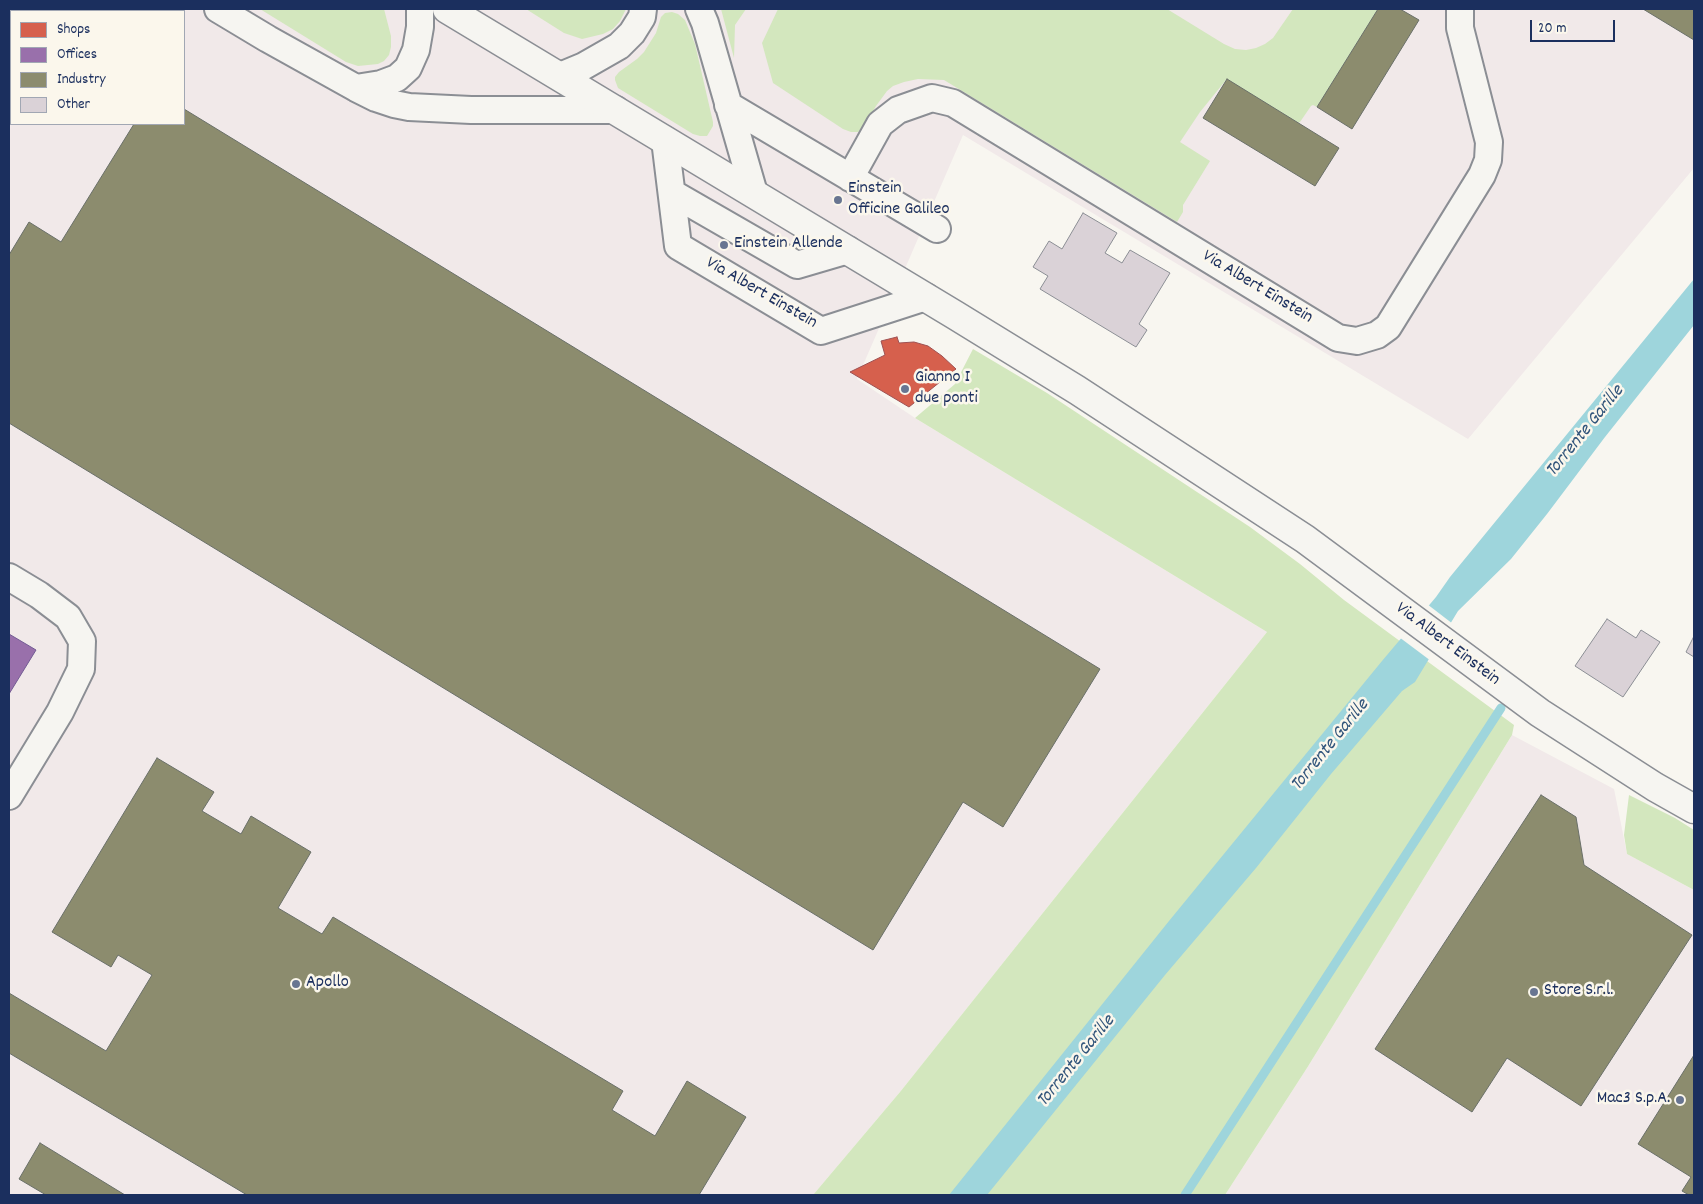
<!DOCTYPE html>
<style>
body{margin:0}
#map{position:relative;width:1703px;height:1204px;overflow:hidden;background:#f8f6f0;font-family:Dekko,sans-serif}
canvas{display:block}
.frame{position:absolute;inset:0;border:10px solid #1b2f5e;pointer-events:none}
.legend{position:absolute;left:10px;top:10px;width:175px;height:115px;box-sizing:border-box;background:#fbf7ec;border:1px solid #a1a7b3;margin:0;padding:6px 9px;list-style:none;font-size:15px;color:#1b2f5e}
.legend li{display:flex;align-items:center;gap:10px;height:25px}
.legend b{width:25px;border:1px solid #a1a7b3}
.scale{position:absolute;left:1530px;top:20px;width:85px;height:22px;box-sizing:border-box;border:2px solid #1b2f5e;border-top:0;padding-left:6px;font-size:15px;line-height:18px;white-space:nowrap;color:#1b2f5e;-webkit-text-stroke:4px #fbf7ec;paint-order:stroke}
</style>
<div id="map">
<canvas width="1703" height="1204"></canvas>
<div class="frame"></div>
<ul class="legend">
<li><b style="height:14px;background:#d6604d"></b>Shops</li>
<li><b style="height:14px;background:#9970ab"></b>Offices</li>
<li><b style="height:14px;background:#8c8c6e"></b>Industry</li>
<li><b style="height:14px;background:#dad2d7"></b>Other</li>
</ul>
<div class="scale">20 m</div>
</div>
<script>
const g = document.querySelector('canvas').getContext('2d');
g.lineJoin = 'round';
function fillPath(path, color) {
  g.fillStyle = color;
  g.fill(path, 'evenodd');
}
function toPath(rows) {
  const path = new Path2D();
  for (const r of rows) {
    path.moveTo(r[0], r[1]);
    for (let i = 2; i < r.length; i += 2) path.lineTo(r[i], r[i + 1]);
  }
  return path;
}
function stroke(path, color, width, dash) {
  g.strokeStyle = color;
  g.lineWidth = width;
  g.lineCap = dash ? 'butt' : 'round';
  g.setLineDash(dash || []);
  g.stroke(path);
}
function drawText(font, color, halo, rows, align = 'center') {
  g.font = font + ' Dekko,sans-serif';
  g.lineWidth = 5;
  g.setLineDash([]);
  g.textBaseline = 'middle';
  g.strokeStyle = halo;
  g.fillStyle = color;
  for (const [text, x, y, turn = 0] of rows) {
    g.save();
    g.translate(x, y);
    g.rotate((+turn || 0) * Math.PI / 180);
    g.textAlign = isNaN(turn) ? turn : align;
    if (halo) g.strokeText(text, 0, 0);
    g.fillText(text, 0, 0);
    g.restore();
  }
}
const built = toPath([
 [9,9,1694,9,1694,168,1468,439,963,135,857,379,915,418,1267,632,900,1092,813,1195,9,1195],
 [11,11,184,11,184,124,11,124],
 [1512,735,1614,789,1627,854,1694,890,1694,1195,1225,1195,1307,1068]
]);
const green = toPath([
 [260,9,384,9,391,36,391,47,389,55,384,61,378,64,358,66,346,62],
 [526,9,626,9,620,21,613,29,603,34,582,39,564,33],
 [721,9,746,9,735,25,734,58],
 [778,9,1167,9,1224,44,1235,49,1246,50,1256,48,1265,44,1273,38,1293,9,1378,9,1317,107,1313,105,1311,106,1300,122,1298,123,1226,80,1200,112,1180,142,1210,161,1183,205,1183,212,1177,222,944,80,918,79,904,82,893,86,887,91,876,106,863,128,858,132,851,132,843,129,773,83,762,43],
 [672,12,678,14,685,20,695,44,713,122,713,126,707,136,700,136,693,134,618,88,615,80,615,77,619,72,637,59,644,52,656,33,661,17,665,13],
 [973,349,1047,393,1250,527,1300,564,1344,600,1514,725,1512,735,1307,1068,1225,1195,813,1195,900,1092,1267,632,915,418,955,384],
 [1629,795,1675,818,1694,830,1694,890,1627,854,1624,835]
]);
const water = toPath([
 [1694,279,1694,325,1605,437,1547,514,1511,559,1458,611,1415,682,1402,691,1331,774,1256,868,1165,975,987,1195,949,1195,1169,921,1382,661,1436,597,1450,577]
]);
const pier = toPath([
 [1427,604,1453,624,1431,661,1399,637]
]);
const shops = toPath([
 [897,337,899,343,914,342,928,346,942,356,956,369,909,407,850,372,885,355,881,341,897,337]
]);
const offices = toPath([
 [9,634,36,650,9,694,9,634]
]);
const industry = toPath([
 [1378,9,1400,9,1419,20,1352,129,1317,107,1378,9],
 [1643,9,1694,9,1694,40,1643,9],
 [1227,79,1339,148,1315,186,1203,118,1227,79],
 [184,109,1100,669,1003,827,963,802,873,950,9,423,9,255,29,222,61,242,134,124,184,124,184,109],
 [157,758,214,792,202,811,241,834,251,816,311,852,278,908,322,934,333,917,623,1091,612,1110,655,1136,687,1081,746,1117,699,1195,247,1195,9,1053,9,993,106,1051,152,975,118,955,111,967,52,932,157,758],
 [1541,795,1576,817,1584,865,1692,935,1581,1106,1507,1058,1472,1112,1375,1049,1541,795],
 [1694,1055,1694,1195,1689,1195,1682,1191,1691,1177,1638,1144,1694,1055],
 [40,1143,125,1195,46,1195,19,1179,40,1143]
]);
const stream = toPath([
 [1185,1195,1501,708]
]);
const building = toPath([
 [1083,213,1117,233,1105,253,1122,263,1130,250,1170,273,1139,324,1147,330,1136,347,1040,289,1048,276,1033,267,1049,241,1062,249,1083,213],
 [1607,619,1636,638,1641,630,1660,642,1623,697,1575,666,1607,619],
 [1694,636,1694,657,1686,652,1694,636]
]);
const street = toPath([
 [218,9,268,39,356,88,376,98,394,104,409,107,471,110,616,110],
 [699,9,705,23,754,193],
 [560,76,584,66,619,46,632,33,642,17,643,9],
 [356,88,381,84,397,78,408,68,416,50,420,27,420,9],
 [728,105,937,229],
 [665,140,678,246,821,331,926,297],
 [850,178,880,124,898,110,932,98,953,103,1338,338,1357,341,1377,335,1388,327,1482,175,1488,160,1489,142,1460,28,1460,9],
 [672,193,797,265,848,250],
 [9,577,39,595,68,617,82,641,81,669,60,712,9,796]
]);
const secondary = toPath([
 [447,9,955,315,1077,390,1305,539,1540,713,1655,787,1694,809]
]);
const markers = [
 [838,200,5,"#687591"],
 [724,245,5,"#687591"],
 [905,389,5,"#687591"],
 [296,984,5,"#687591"],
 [1534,992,5,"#687591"],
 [1680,1100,5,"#687591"]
];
const poiNames = [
 ["Einstein",848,190],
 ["Officine Galileo",848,211],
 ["Einstein Allende",734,245],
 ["Gianno I",915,379],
 ["due ponti",915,400],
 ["Apollo",306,984],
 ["Store S.r.l.",1544,992],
 ["Mac3 S.p.A.",1670,1100,"right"]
];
const streetNames = [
 ["Via Albert Einstein",1257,288,31],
 ["Via Albert Einstein",761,294,30],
 ["Via Albert Einstein",1447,645,37]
];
const waterNames = [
 ["Torrente Garille",1586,432,-51],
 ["Torrente Garille",1331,746,-51],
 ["Torrente Garille",1077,1062,-51]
];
fillPath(built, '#f1e9e9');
fillPath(green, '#d3e7be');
fillPath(water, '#9ed5dc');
fillPath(pier, '#f8f6f0');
fillPath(shops, '#d6604d');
stroke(shops, '#9e5152', 1);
fillPath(offices, '#9970ab');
stroke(offices, '#735c94', 1);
fillPath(industry, '#8c8c6e');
stroke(industry, '#6a7069', 1);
stroke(stream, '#9ed5dc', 9);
fillPath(building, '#dad2d7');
stroke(building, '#8b8e94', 1);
stroke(street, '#8b8e94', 30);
stroke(secondary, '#8b8e94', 31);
stroke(street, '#f6f5f1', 26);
stroke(secondary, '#f6f5f1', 28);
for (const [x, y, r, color] of markers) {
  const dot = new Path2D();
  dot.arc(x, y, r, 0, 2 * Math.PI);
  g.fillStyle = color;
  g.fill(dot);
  stroke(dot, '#fbf7ec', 2);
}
drawText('18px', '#1b2f5e', '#fbf7ec', poiNames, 'left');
drawText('18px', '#1b2f5e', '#fbf7ec', streetNames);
drawText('italic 19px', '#32557b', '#fbf7ec', waterNames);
</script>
